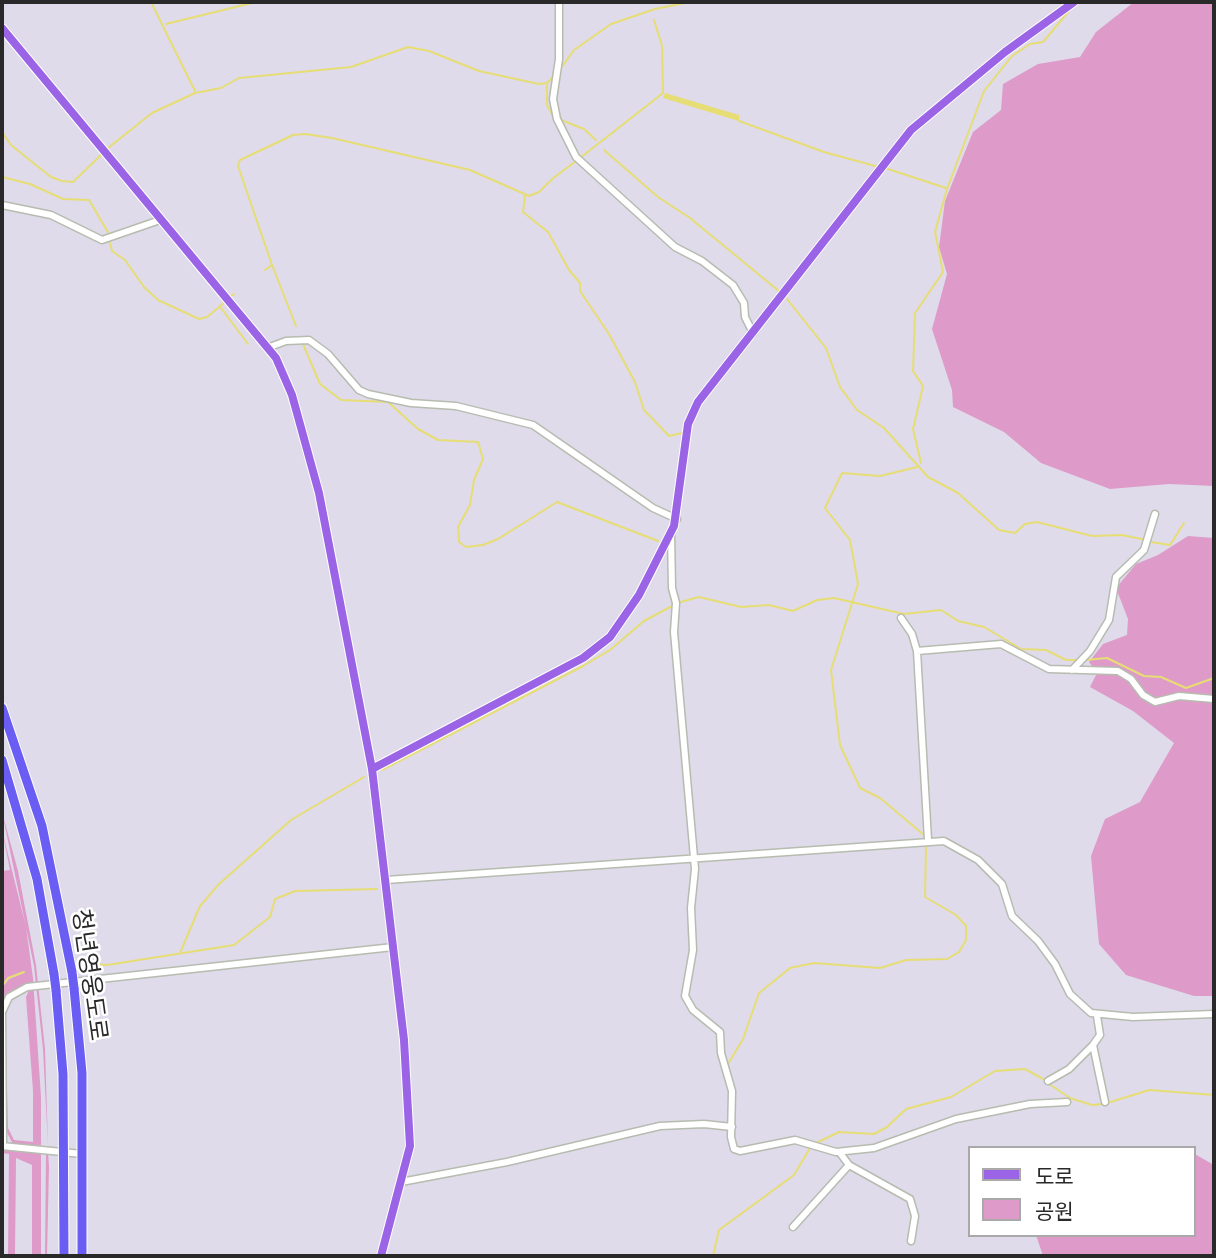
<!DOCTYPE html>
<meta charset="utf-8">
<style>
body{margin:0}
#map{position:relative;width:1216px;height:1258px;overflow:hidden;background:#dfdbea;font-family:"IBM Plex Sans","Noto Sans KR",sans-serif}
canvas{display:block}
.frame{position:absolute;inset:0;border:4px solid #292929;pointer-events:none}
.legend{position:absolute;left:968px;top:1146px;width:228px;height:91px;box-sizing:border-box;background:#fff;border:2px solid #a9a9a9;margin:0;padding:9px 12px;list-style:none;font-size:21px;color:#292929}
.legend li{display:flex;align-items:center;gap:14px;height:35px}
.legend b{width:35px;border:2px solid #a9a9a9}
</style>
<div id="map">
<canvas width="1216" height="1258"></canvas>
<div class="frame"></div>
<ul class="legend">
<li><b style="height:9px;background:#9b64e7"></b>도로</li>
<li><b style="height:19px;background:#de9bc9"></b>공원</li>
</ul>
</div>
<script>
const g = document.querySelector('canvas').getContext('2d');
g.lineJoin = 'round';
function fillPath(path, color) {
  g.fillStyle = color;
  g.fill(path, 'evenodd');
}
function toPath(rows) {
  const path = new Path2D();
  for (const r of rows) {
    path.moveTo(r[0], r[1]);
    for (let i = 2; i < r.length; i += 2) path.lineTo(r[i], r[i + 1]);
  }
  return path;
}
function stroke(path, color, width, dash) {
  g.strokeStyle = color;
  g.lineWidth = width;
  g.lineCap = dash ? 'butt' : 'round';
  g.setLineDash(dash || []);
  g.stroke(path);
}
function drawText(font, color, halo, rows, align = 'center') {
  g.font = font + ' "IBM Plex Sans","Noto Sans KR",sans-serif';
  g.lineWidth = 5;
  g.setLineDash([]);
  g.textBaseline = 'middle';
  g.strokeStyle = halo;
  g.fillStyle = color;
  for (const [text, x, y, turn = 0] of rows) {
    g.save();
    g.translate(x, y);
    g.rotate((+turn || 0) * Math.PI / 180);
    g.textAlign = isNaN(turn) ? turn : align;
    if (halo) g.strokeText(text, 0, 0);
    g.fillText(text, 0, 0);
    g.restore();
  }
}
const green = toPath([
 [1134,2,1214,2,1214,486,1169,484,1110,489,1041,463,1004,432,953,407,952,390,932,329,947,274,939,247,945,201,973,132,1001,110,1003,84,1038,64,1080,57,1096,32],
 [1188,536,1214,538,1214,996,1194,996,1126,975,1099,944,1091,856,1105,819,1140,802,1174,743,1133,711,1090,687,1097,673,1089,662,1103,644,1127,635,1128,619,1116,588,1136,564,1158,555],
 [2,812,18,871,36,965,45,1049,48,1146,43,1049,34,966],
 [2,830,26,927,33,978,41,1097,41,1145,38,1146,13,1144,5,1129,3,1015,5,1009,8,1128,14,1140,33,1142,33,1091,26,997,30,988,16,989,2,1002,2,988,9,979,26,972,8,978,2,986,2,871,10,870],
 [2,1148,41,1154,41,1256,32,1256,32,1165,16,1158,15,1256,8,1256,9,1154,2,1153],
 [46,1152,48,1152,49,1166,47,1256,45,1256],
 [1193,1153,1214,1165,1214,1256,1043,1256,1036,1235,1193,1235]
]);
const water = toPath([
 [665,93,739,115,739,121,663,98]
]);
const stream = toPath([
 [151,2,195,91],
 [166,24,256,2],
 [561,68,574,50,611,24,655,9,690,2],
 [547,85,547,105,553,116],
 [561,120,584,129,596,140],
 [739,121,824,152,879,167],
 [2,132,11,145,51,177,62,181,73,182,101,155],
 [108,148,152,113,195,93,221,88,239,78,351,67,408,47,429,51,479,71,539,84,547,83,553,77],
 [604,150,658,197,690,218,780,292],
 [580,158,663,93,662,46,654,20],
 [885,168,946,188],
 [2,177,30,184,63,199,89,200,109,234],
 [525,195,523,212,548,232,569,270,580,283,580,291,609,334,635,382,644,410,669,436,682,433],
 [109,239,112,251,125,260,144,287,158,300,199,319,207,317,224,303],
 [272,265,296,326],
 [265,270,272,265,238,166,240,160,293,135,305,134,332,138,470,170,529,196,539,192,552,179,576,161],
 [231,296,234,294],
 [787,299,826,348,840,387,857,410,884,428,928,477,958,493,999,530,1015,533,1025,524,1037,522,1092,536,1122,535,1146,540],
 [221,308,248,344],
 [303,344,320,384,341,400,388,402,418,429,438,440,478,442,483,459,474,480,470,505,458,527,459,542,466,547,483,545,498,539,557,502,658,541],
 [921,463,913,429,923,386,913,371,915,313,943,272,935,232,947,189,984,91,1012,56,1030,44,1043,42,1069,11],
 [917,467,880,476,842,473,825,508,850,540,858,584,831,670,840,745,860,788,880,798,924,835],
 [1151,542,1170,545,1184,523],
 [677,603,699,597,741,607,769,605,793,611,817,600,834,598,904,614,941,610,958,621,984,627,1021,649,1046,650,1066,660,1076,660],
 [1085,660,1107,658,1144,676,1161,677,1186,688,1214,678],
 [382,770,583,666,610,650,644,621,672,606],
 [180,953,200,906,219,884,291,820,364,777],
 [96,964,107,965,234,945,270,917,275,899,295,891,377,889],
 [2,986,8,978,24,972],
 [728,1064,743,1039,759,993,790,968,814,963,880,968,906,960,947,959,959,952,966,940,966,926,956,915,925,897,926,846],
 [1049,1084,1070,1098,1092,1105,1104,1104,1149,1090,1214,1095],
 [814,1144,839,1132,874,1134,887,1127,906,1109,951,1097,995,1071,1025,1069,1045,1080],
 [713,1256,719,1230,794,1175,810,1148]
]);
const minor = toPath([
 [559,2,559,59,553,99,557,119,576,157,675,247,702,261,733,285,744,303,745,317,753,333],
 [2,205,51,215,102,240,160,220],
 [267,348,286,341,309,340,328,354,359,390,368,394,411,403,456,406,533,425,653,508,677,519],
 [671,534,672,588,676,603,674,632,695,869,691,908,693,950,685,996,693,1010,720,1032,721,1053,732,1091,731,1137,734,1149,740,1151,795,1140,836,1152,874,1148,956,1119,1030,1104,1067,1102],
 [901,618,912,634,917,651,928,840],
 [917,651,1001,644,1049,669,1118,671,1131,679,1143,695,1155,702,1179,696,1214,699],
 [1072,670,1090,651,1109,620,1116,577,1144,550,1155,514],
 [386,880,944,841,978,860,1002,884,1012,916,1038,941,1055,964,1070,994,1091,1013,1133,1017,1214,1014],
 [1097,1016,1100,1035,1093,1045,1105,1102],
 [1048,1081,1069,1069,1093,1045],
 [2,1146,82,1154],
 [3,1146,2,1012,9,997,27,987,393,947],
 [840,1153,849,1165,910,1199,915,1216,911,1241],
 [401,1182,507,1162,660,1126,704,1124,732,1127],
 [793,1227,849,1165]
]);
const major = toPath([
 [2,28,276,358,292,395,319,493,372,769,404,1040,410,1146,381,1256],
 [372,769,583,658,610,637,639,595,674,526,688,424,698,402,911,130,1005,52,1074,2]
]);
const highway = toPath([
 [2,708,42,826,72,972],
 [2,760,37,879,54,974],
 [74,988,82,1073,82,1256],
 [56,990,63,1074,64,1256]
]);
const highwayBridge = toPath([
 [72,972,74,988],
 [54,974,56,990]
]);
const streetNames = [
 ["청년영웅도로",89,975,82]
];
fillPath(green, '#de9bc9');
fillPath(water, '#e6dd74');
stroke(stream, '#e6dd74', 2);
stroke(minor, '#b6bcaf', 9);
stroke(major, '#fff', 10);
stroke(highway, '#fff', 11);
stroke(minor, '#fff', 6);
stroke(major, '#9b64e7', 8);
stroke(highway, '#6a5df3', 9);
stroke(highwayBridge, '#fff', 11, []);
stroke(highwayBridge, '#6a5df3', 9);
drawText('24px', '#292929', '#fff', streetNames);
</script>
